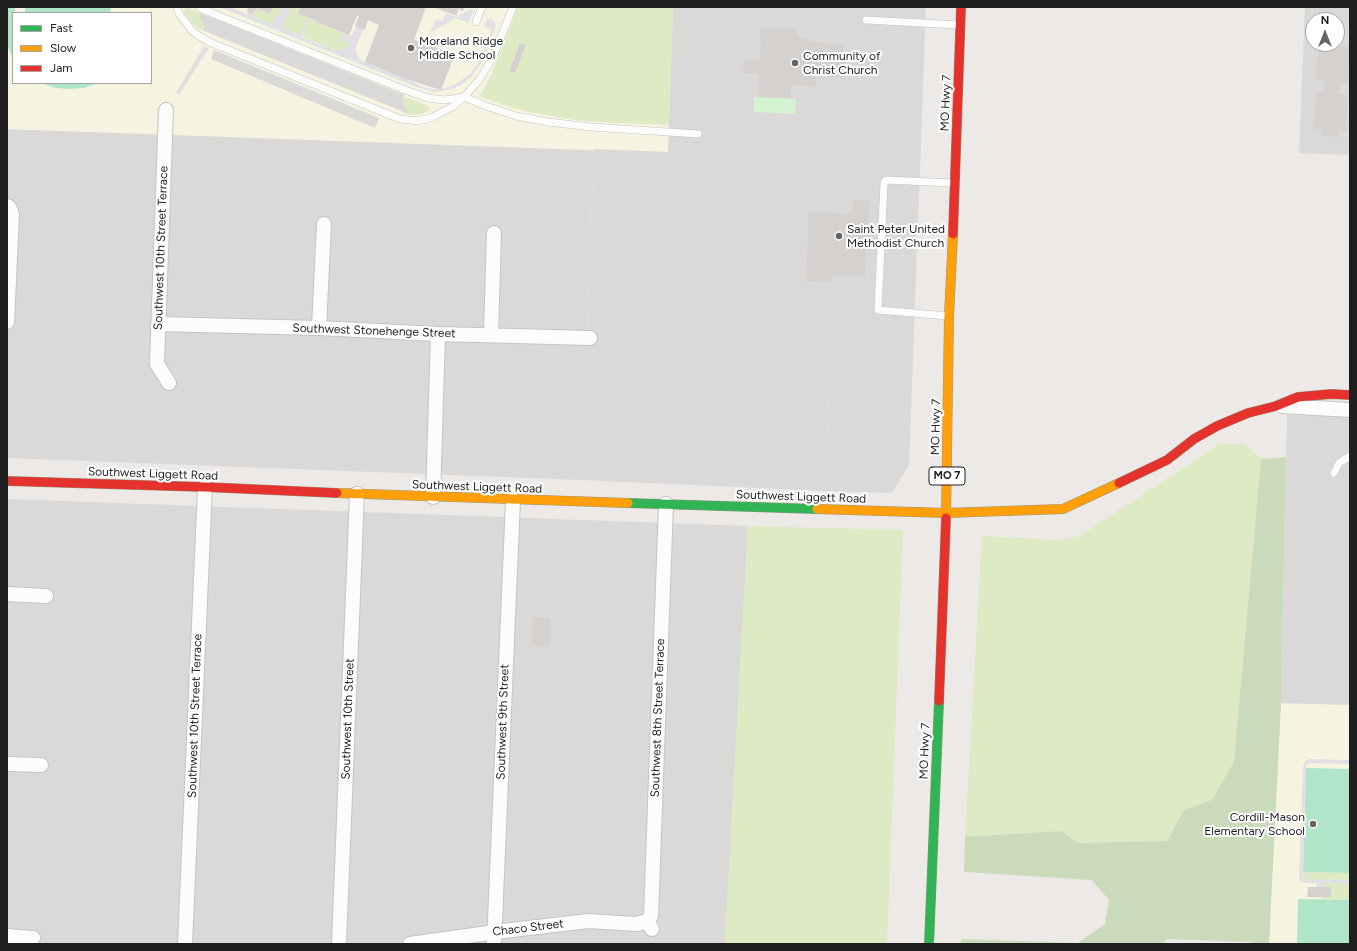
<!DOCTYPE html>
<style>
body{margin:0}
#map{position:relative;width:1357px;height:951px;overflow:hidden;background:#ece9e6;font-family:Figtree,sans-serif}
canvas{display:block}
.frame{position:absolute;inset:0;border:8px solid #1e1e1e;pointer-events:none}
.legend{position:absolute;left:12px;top:12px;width:140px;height:72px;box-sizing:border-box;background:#fff;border:1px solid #a5a5a5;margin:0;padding:5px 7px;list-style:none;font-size:12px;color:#1e1e1e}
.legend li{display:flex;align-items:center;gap:8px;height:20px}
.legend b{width:20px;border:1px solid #a5a5a5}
.north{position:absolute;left:1305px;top:12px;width:40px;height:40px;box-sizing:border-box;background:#fff;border:1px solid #a5a5a5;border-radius:50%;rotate:0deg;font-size:11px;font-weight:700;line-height:16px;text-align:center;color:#1e1e1e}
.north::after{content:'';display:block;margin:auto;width:14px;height:18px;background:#666564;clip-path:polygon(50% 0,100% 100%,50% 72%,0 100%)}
</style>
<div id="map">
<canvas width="1357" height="951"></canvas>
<div class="frame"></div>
<ul class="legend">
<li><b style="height:5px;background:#30b455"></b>Fast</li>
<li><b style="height:5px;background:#ff9f0a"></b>Slow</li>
<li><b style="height:5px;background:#e5322d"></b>Jam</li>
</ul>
<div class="north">N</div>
</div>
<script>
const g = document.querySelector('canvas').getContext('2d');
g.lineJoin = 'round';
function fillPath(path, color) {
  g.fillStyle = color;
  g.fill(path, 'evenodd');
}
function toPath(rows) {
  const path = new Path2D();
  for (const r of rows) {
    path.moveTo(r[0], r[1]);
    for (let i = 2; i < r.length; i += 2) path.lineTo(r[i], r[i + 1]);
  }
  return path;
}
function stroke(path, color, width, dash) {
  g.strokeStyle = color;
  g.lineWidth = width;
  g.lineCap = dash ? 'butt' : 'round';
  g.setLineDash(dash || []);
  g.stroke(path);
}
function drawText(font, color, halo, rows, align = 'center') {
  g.font = font + ' Figtree,sans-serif';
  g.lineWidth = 4;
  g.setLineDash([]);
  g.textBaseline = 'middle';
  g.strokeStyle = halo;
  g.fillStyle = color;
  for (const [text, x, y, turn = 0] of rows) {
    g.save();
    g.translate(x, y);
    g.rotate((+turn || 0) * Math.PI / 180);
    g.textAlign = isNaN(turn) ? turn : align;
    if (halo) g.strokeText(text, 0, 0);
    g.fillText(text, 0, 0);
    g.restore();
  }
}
const residential = toPath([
 [1305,7,1350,7,1350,155,1299,153],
 [1313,20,1337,20,1337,44,1313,44],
 [7,129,594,149,586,359,830,368,825,491,582,480,7,458],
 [7,499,748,526,725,944,7,944]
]);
const education = toPath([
 [7,7,673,7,668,153,7,129],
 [13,13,151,13,151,83,13,83],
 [1281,703,1350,705,1350,944,1269,944]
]);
const religious = toPath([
 [673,7,926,7,909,465,892,493,825,491,830,368,586,359,594,149,668,152],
 [198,12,405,95,403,97,404,105,409,114,202,30,203,30,204,26],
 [214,50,379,118,375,128,211,59],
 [1287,415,1350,417,1350,705,1281,703]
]);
const grass = toPath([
 [273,7,282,7,280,13,271,24,252,16,255,8,270,14],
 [291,7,301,7,298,14,308,17,300,35,282,28],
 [518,7,673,7,669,125,616,123,575,120,534,113,513,108,481,97,480,95,490,78],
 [520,43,526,45,515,73,509,70],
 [187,8,198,12,204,26,203,30,197,28,190,20,184,12,185,9],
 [310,18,316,20,316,22,343,33,340,40,349,44,348,46,337,51,302,36],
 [403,97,408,98,428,106,430,109,422,114,409,115,404,105],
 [1219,444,1244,444,1261,459,1234,762,1212,800,1184,810,1167,841,1076,843,1062,831,965,837,982,536,1059,540,1080,536],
 [748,526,903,530,887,944,725,944],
 [1303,872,1350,873,1350,879,1347,880,1305,880,1303,879],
 [1322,883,1350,884,1350,900,1321,899,1322,897,1331,897,1322,887]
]);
const forest = toPath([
 [1286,457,1281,703,1269,944,1251,944,1251,942,1166,939,1163,944,961,944,961,939,1078,943,1105,924,1109,900,1092,880,964,872,965,837,1062,831,1077,843,1167,841,1184,810,1212,800,1234,762,1261,459]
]);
const park = toPath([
 [754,97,796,99,795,114,754,112]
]);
const pitch = toPath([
 [7,7,15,7,15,13,13,13,13,58,7,45],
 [25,7,111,7,110,13,25,13],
 [41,83,97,83,84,88,68,89,56,88],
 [1306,768,1350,769,1350,873,1303,872],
 [1298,899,1350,900,1350,944,1297,944]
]);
const plaza = toPath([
 [219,7,230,7,247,14,250,7,255,8,252,16,271,24,280,13,282,7,291,7,282,28,300,35,308,17,310,18,302,37,337,51,348,46,349,44,340,40,343,33,352,36,360,17,367,20,355,49,360,60,408,79,427,35,430,33,436,19,442,21,446,13,456,17,471,9,474,10,468,23,456,18,430,33,411,81,425,88,434,89,445,88,454,85,470,74,480,60,492,30,484,26,487,19,491,18,494,21,496,25,482,62,472,76,464,83,455,88,442,91,435,92,419,88],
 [204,46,209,48,179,95,176,93],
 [1309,759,1350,760,1350,764,1310,763,1306,765,1303,879,1347,880,1350,879,1350,884,1323,883,1322,887,1316,887,1317,883,1305,883,1301,882,1299,878,1303,768,1305,761]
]);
const building = toPath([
 [249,7,273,7,270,14,256,8,253,14,247,11],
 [301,7,426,7,414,40,455,54,441,90,409,80,365,62,379,25,368,20,365,30,355,26,359,16,357,16,349,35,316,22,316,20,298,14],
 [433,7,465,7,463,11,458,9,457,16],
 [761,28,797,29,797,37,807,38,807,42,843,44,843,54,846,54,845,66,843,66,842,78,816,76,816,86,791,85,791,98,758,97,759,74,743,73,744,60,760,60],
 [1337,40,1341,40,1340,46,1350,47,1348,83,1340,83,1340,94,1348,95,1346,132,1338,131,1338,137,1321,136,1321,130,1314,129,1316,92,1323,92,1324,80,1316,80,1318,44,1337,44],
 [520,43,526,45,515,73,509,71],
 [853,200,870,201,869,223,872,223,870,250,866,250,865,276,840,275,840,277,832,277,832,282,806,281,809,212,853,214],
 [533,617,551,618,549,647,532,646],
 [1308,887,1331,887,1331,897,1307,897]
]);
const path = toPath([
 [177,94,205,50]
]);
const lane = toPath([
 [177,7,178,12,193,32,209,42,400,119,418,121,433,117,452,107,464,97,479,80,492,59,513,7],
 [199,7,214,14,408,91,428,98,445,100,464,97,486,106,516,116,548,122,591,127,698,134],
 [866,20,958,25],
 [476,22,482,7],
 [948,316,878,310,884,183,886,180,953,183],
 [1334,473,1339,463,1350,456]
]);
const street = toPath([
 [166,110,157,364,169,383],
 [7,206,9,207,12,214,7,322],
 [158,324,319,328,438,334,590,338],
 [319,328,324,224],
 [491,335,494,233],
 [1282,406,1350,410],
 [433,497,438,334],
 [7,594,46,596],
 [7,764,41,765],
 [652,929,647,921,651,916,666,504],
 [7,936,33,938],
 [185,944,205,487],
 [339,944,357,494],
 [410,944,495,932,588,921,637,924,647,921],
 [494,944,513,500]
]);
const fast = toPath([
 [628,503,817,509],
 [929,944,939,701]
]);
const slow = toPath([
 [337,493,628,503],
 [817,509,946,513,1063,509,1119,483],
 [946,518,949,316,953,234]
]);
const jam = toPath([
 [953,234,961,7],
 [7,481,205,487,337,493],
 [1119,483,1167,460,1194,439,1217,426,1248,413,1276,406,1298,397,1331,394,1350,395],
 [939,701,946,518]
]);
const markers = [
 [411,48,4,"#666564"],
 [795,63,4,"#666564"],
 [839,236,4,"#666564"],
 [1313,824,4,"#666564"]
];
const shields = [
 [947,476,36]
];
const shieldNames = [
 ["MO 7",947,476]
];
const poiNames = [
 ["Moreland Ridge",419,41],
 ["Middle School",419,55],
 ["Community of",803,56],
 ["Christ Church",803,70],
 ["Saint Peter United",847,229],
 ["Methodist Church",847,243],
 ["Cordill-Mason",1305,817,"right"],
 ["Elementary School",1305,831,"right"]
];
const streetNames = [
 ["MO Hwy 7",946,103,-88],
 ["Southwest 10th Street Terrace",161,248,-88],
 ["Southwest Stonehenge Street",374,331,2],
 ["MO Hwy 7",936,427,-89],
 ["Southwest Liggett Road",153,474,2],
 ["Southwest Liggett Road",477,487,2],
 ["Southwest Liggett Road",801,497,2],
 ["Southwest 10th Street Terrace",195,716,-88],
 ["Southwest 8th Street Terrace",658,718,-88],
 ["Southwest 10th Street",348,719,-88],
 ["Southwest 9th Street",503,722,-88],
 ["MO Hwy 7",925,751,-88],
 ["Chaco Street",528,928,-7]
];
fillPath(residential, '#dbd9d8');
fillPath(education, '#f6f3e1');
fillPath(religious, '#dad9d8');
fillPath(grass, '#ddeac3');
fillPath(forest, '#c9dbbb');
fillPath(park, '#d4f3d1');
fillPath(pitch, '#b0e5c9');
fillPath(plaza, '#e1e0e5');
fillPath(building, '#d5d1cf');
stroke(lane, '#c5c4c2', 8);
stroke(street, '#c5c4c2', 16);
stroke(fast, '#97967e', 10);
stroke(slow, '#97967e', 10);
stroke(jam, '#97967e', 10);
stroke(path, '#ebd8d8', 2, [2, 2]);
stroke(lane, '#fcfcfb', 7);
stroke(street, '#fcfcfb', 14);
stroke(fast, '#30b455', 9);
stroke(slow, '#ff9f0a', 9);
stroke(jam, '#e5322d', 9);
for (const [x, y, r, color] of markers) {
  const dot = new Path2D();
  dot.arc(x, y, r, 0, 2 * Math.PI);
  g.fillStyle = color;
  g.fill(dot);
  stroke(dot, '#fff', 1.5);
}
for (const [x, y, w] of shields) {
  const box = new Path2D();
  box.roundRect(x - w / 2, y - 9, w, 18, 3);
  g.fillStyle = '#fff';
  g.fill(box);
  stroke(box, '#1e1e1e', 1);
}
drawText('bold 11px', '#1e1e1e', null, shieldNames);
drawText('12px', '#1e1e1e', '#fff', poiNames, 'left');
drawText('12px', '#1e1e1e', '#fff', streetNames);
</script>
